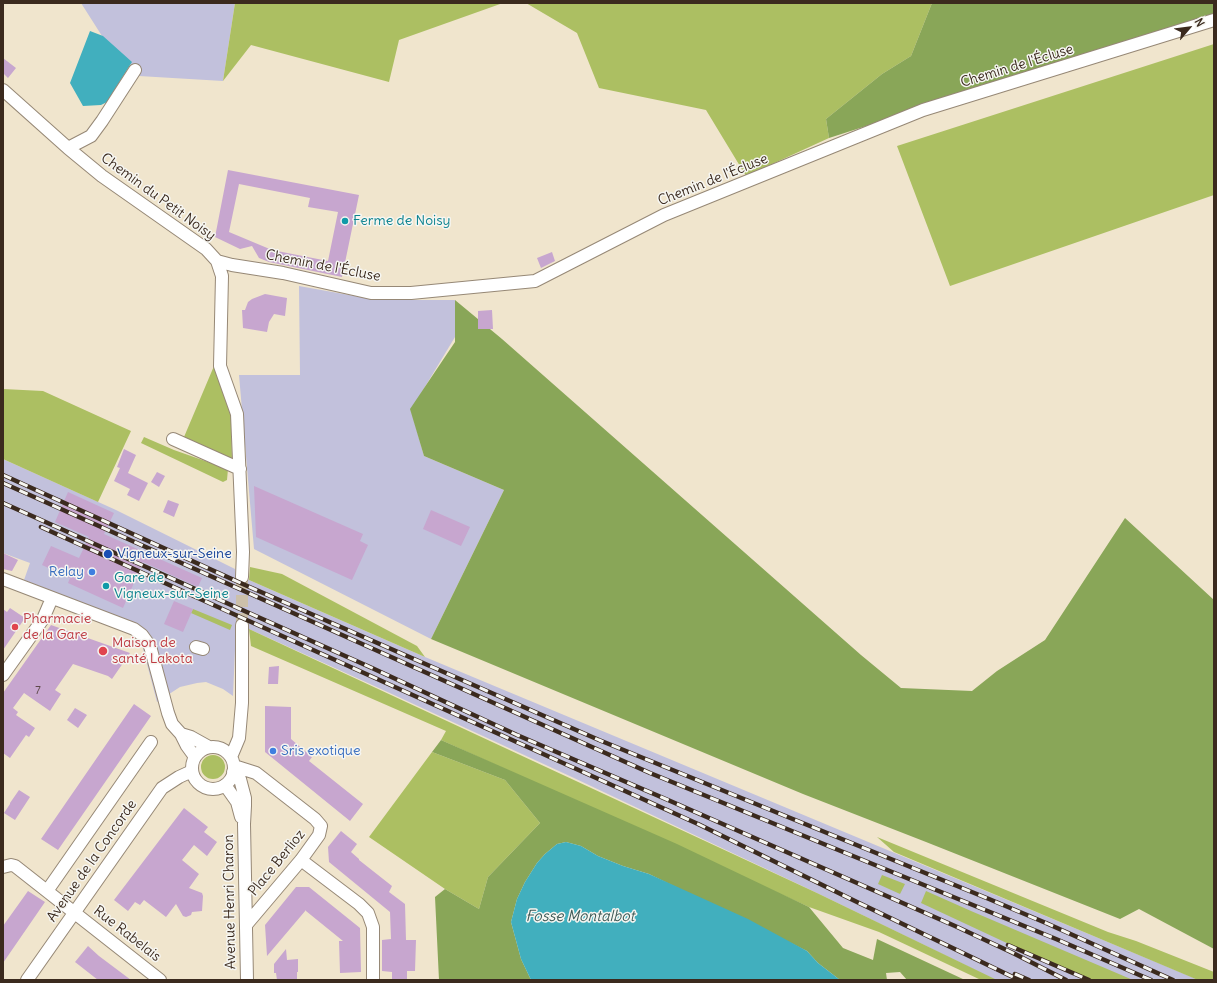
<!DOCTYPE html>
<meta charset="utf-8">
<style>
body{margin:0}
#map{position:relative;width:1217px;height:983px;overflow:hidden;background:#f0e5cd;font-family:Delius,sans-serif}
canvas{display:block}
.frame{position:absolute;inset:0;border:4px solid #3b2a1e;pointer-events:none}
.north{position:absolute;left:1169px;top:8px;width:40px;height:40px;-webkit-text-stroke:3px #f6f6f2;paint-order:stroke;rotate:62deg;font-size:11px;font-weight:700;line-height:16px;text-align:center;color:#3b2a1e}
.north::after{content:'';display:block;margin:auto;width:14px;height:18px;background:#3b2a1e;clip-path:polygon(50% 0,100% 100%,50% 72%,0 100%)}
</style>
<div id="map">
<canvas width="1217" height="983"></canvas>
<div class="frame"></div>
<div class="north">N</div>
</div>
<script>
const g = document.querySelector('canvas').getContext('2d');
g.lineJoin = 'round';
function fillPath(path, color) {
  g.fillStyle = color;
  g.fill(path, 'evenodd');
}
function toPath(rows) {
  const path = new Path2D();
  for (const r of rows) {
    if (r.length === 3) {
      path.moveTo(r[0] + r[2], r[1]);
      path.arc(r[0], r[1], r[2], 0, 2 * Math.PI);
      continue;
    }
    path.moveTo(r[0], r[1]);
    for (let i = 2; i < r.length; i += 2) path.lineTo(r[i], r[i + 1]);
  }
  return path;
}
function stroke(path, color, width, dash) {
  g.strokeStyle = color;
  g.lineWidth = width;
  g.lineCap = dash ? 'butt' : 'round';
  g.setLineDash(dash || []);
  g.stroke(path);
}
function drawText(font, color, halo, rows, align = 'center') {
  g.font = font + ' Delius,sans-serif';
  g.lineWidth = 3;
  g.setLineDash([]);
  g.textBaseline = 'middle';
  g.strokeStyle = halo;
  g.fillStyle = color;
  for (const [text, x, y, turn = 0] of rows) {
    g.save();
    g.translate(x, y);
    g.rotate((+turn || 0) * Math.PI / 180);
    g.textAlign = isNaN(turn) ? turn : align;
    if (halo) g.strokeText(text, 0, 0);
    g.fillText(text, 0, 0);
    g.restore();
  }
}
const industrial = toPath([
 [81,3,235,3,223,81,139,76,130,63,102,36],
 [299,286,377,300,455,300,455,337,411,410,424,456,504,490,431,639,254,549,239,375,300,375],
 [3,459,116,510,235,569,236,575,249,580,425,657,1199,980,996,980,817,893,574,778,381,689,238,624,235,650,233,696,223,689,206,682,197,683,180,687,157,702,142,645,133,623,24,580,30,563,3,553]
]);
const green = toPath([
 [235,3,503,3,399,40,389,82,251,45,223,81],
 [526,3,932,3,911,56,882,74,826,119,829,138,746,176,706,110,599,88,577,33],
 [1214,44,1214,195,950,286,897,146],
 [214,366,231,413,232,460,184,437],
 [3,389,43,391,131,431,98,502,3,459],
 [144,437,174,450,228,469,227,480,223,482,141,443],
 [250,567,282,574,417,646,425,657,249,580],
 [193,609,232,625,230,630,191,613],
 [249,629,817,893,997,980,981,980,879,932,809,907,441,740,446,731,251,646],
 [432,752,505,780,540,823,488,877,479,909,445,889,369,837],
 [213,767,12],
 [877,837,1108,932,1136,941,1214,972,1214,980,1198,980,894,852],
 [882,875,905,884,900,894,878,884],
 [926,891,971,911,1133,980,1086,980,921,903]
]);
const forest = toPath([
 [932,3,1214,3,1214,14,829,138,826,119,882,74,911,56],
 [455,300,502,339,861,655,901,688,972,691,997,671,1045,640,1125,518,1214,600,1214,949,1139,909,1120,919,926,842,803,794,431,639,504,490,424,456,410,409,455,342],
 [441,740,677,844,809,907,843,948,873,960,877,939,965,980,907,980,900,972,886,973,887,980,840,980,818,963,807,951,649,874,623,866,598,856,581,846,566,842,557,844,545,854,537,863,525,882,517,899,511,922,521,959,531,980,439,980,435,897,445,889,479,909,488,877,540,823,505,780,432,752]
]);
const water = toPath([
 [90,31,103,36,132,62,107,102,101,105,83,106,70,83],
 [566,842,581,846,598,856,623,866,649,874,748,919,807,951,818,963,840,980,531,980,521,959,511,922,517,899,525,882,537,863,545,854,557,844]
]);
const building = toPath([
 [3,58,16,68,8,78,3,73],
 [228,170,359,195,342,277,269,262,259,258,252,246,240,249,215,237],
 [239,184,310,198,308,207,338,212,328,261,272,250,229,232],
 [552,252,555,261,541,268,537,258],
 [265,294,287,298,285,316,274,314,269,322,267,332,243,328,242,310,245,310,248,302,252,299],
 [492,310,493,329,478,329,478,311],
 [124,449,136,455,128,473,148,483,139,501,127,495,130,489,114,481,120,468,117,467],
 [157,472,165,476,159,487,151,482],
 [254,486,363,534,360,541,368,545,352,580,256,537],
 [68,492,114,513,104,534,202,578,198,587,143,562,123,608,68,583,70,578,42,565,51,546,79,558,89,537,55,522],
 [168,500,179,504,174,517,163,512],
 [431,510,470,527,461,546,423,529],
 [3,553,18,560,12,571,3,569],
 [174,601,193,609,183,632,164,624],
 [10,608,25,618,3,650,3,609,7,612],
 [51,625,130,653,112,679,108,676,73,664,55,690,61,694,50,711,24,693,13,708,18,712,16,715,35,728,29,737,26,735,10,758,3,753,3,693],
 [279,666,278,684,268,684,269,667],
 [134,704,151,716,58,850,41,839],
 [265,706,291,707,291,739,312,757,309,761,363,804,350,821,265,752],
 [75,708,87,715,78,728,67,720],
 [19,790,30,797,15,820,4,813,10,804,10,803],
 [184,808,208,827,204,832,217,842,207,856,194,845,182,860,199,874,189,888,202,893,203,896,202,911,192,912,191,915,186,917,183,916,176,904,166,917,144,900,140,905,135,902,128,911,114,900],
 [341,831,357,844,351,852,359,859,359,860,392,886,389,892,405,904,406,940,416,940,415,971,407,971,407,980,392,980,392,972,382,971,382,940,391,939,390,912,329,862,328,847],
 [296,887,309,887,360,928,361,972,340,973,339,941,343,941,306,911,306,910,267,956,265,925],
 [28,891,45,902,3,963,3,926],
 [88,946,99,956,131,980,98,980,75,962],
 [286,949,287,960,298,959,298,972,297,972,297,980,277,980,276,973,274,973,274,964]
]);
const minorTunnel = toPath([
 [242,577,242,625]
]);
const minor = toPath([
 [3,90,68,148,102,176,206,249,217,261,222,276,220,366,237,414,243,552,242,577],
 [68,148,91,136,102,121,135,70],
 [217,261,232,265,283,273,371,293,411,293,535,281,664,215,923,110,1214,20],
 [173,439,240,469],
 [3,579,134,629,142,635,150,646,168,713,172,724,181,734,187,746,195,757],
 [196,647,203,649],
 [3,675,43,619,52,598],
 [181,734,191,737,209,747],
 [213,768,21],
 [231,757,239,738,242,703,242,625],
 [234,766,256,773,315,819,321,826,319,835,301,860,246,925],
 [233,772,240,779,245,798,245,806,244,824,247,980],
 [225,785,237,802,241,817],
 [301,860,359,904,368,913,373,927,373,980],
 [3,867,11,865,15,866,160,980],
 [47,891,151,742],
 [27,980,162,788,179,777,192,771]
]);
const rail = toPath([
 [3,475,245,585,599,740,989,899,1046,923,1173,980],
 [3,483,650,773,1056,939,1151,980],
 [3,503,372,668,517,735,668,800,955,926,1013,953,1066,980],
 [41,527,698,824,857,902,1019,980],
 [1008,945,1089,980],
 [1015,974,1029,980]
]);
const markers = [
 [345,221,4,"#0f9aa8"],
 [108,554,5,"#1a4fb4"],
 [92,572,4,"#3f7fe0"],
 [106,586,4,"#0f9aa8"],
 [15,627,4,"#e0444e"],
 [103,651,5,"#e0444e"],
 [273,751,4,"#3f7fe0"]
];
const numberNames = [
 ["7",38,691]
];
const streetNames = [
 ["Chemin de l'Écluse",1017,66,-17],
 ["Chemin de l'Écluse",713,180,-22],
 ["Chemin du Petit Noisy",158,197,36],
 ["Chemin de l'Écluse",323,266,11],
 ["Avenue de la Concorde",92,861,-55],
 ["Place Berlioz",277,863,-51],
 ["Avenue Henri Charon",230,902,-91],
 ["Rue Rabelais",127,934,38]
];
const cultureNames = [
 ["Ferme de Noisy",353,221],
 ["Gare de",114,578],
 ["Vigneux-sur-Seine",114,594]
];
const transitNames = [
 ["Vigneux-sur-Seine",117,554]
];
const shopNames = [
 ["Relay",84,572],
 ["Sris exotique",281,751,"left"]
];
const healthNames = [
 ["Pharmacie",23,619],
 ["de la Gare",23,635],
 ["Maison de",112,643],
 ["santé Lakota",112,659]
];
const waterNames = [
 ["Fosse Montalbot",580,917]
];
fillPath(industrial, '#c2c1dc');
fillPath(green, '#acbf62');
fillPath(forest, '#89a658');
fillPath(water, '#41afbe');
fillPath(building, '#c7a6cf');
stroke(minorTunnel, '#ccc0aa', 12, [12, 6]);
stroke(minor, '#968876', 14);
stroke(minor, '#fff', 12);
stroke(rail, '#3b2a1e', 4.5);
stroke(rail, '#f6f6f2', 3, [9]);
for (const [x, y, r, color] of markers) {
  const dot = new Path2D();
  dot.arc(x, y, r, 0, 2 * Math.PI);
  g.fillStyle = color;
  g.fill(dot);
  stroke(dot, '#f6f6f2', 1.5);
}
drawText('12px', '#5e494a', null, numberNames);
drawText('14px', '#3b2a1e', '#f6f6f2', streetNames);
drawText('14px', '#0d838f', '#f6f6f2', cultureNames, 'left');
drawText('14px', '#164399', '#f6f6f2', transitNames, 'left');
drawText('14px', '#366cbe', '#f6f6f2', shopNames, 'right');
drawText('14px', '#be3a42', '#f6f6f2', healthNames, 'left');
drawText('italic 15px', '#3d5956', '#f6f6f2', waterNames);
</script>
